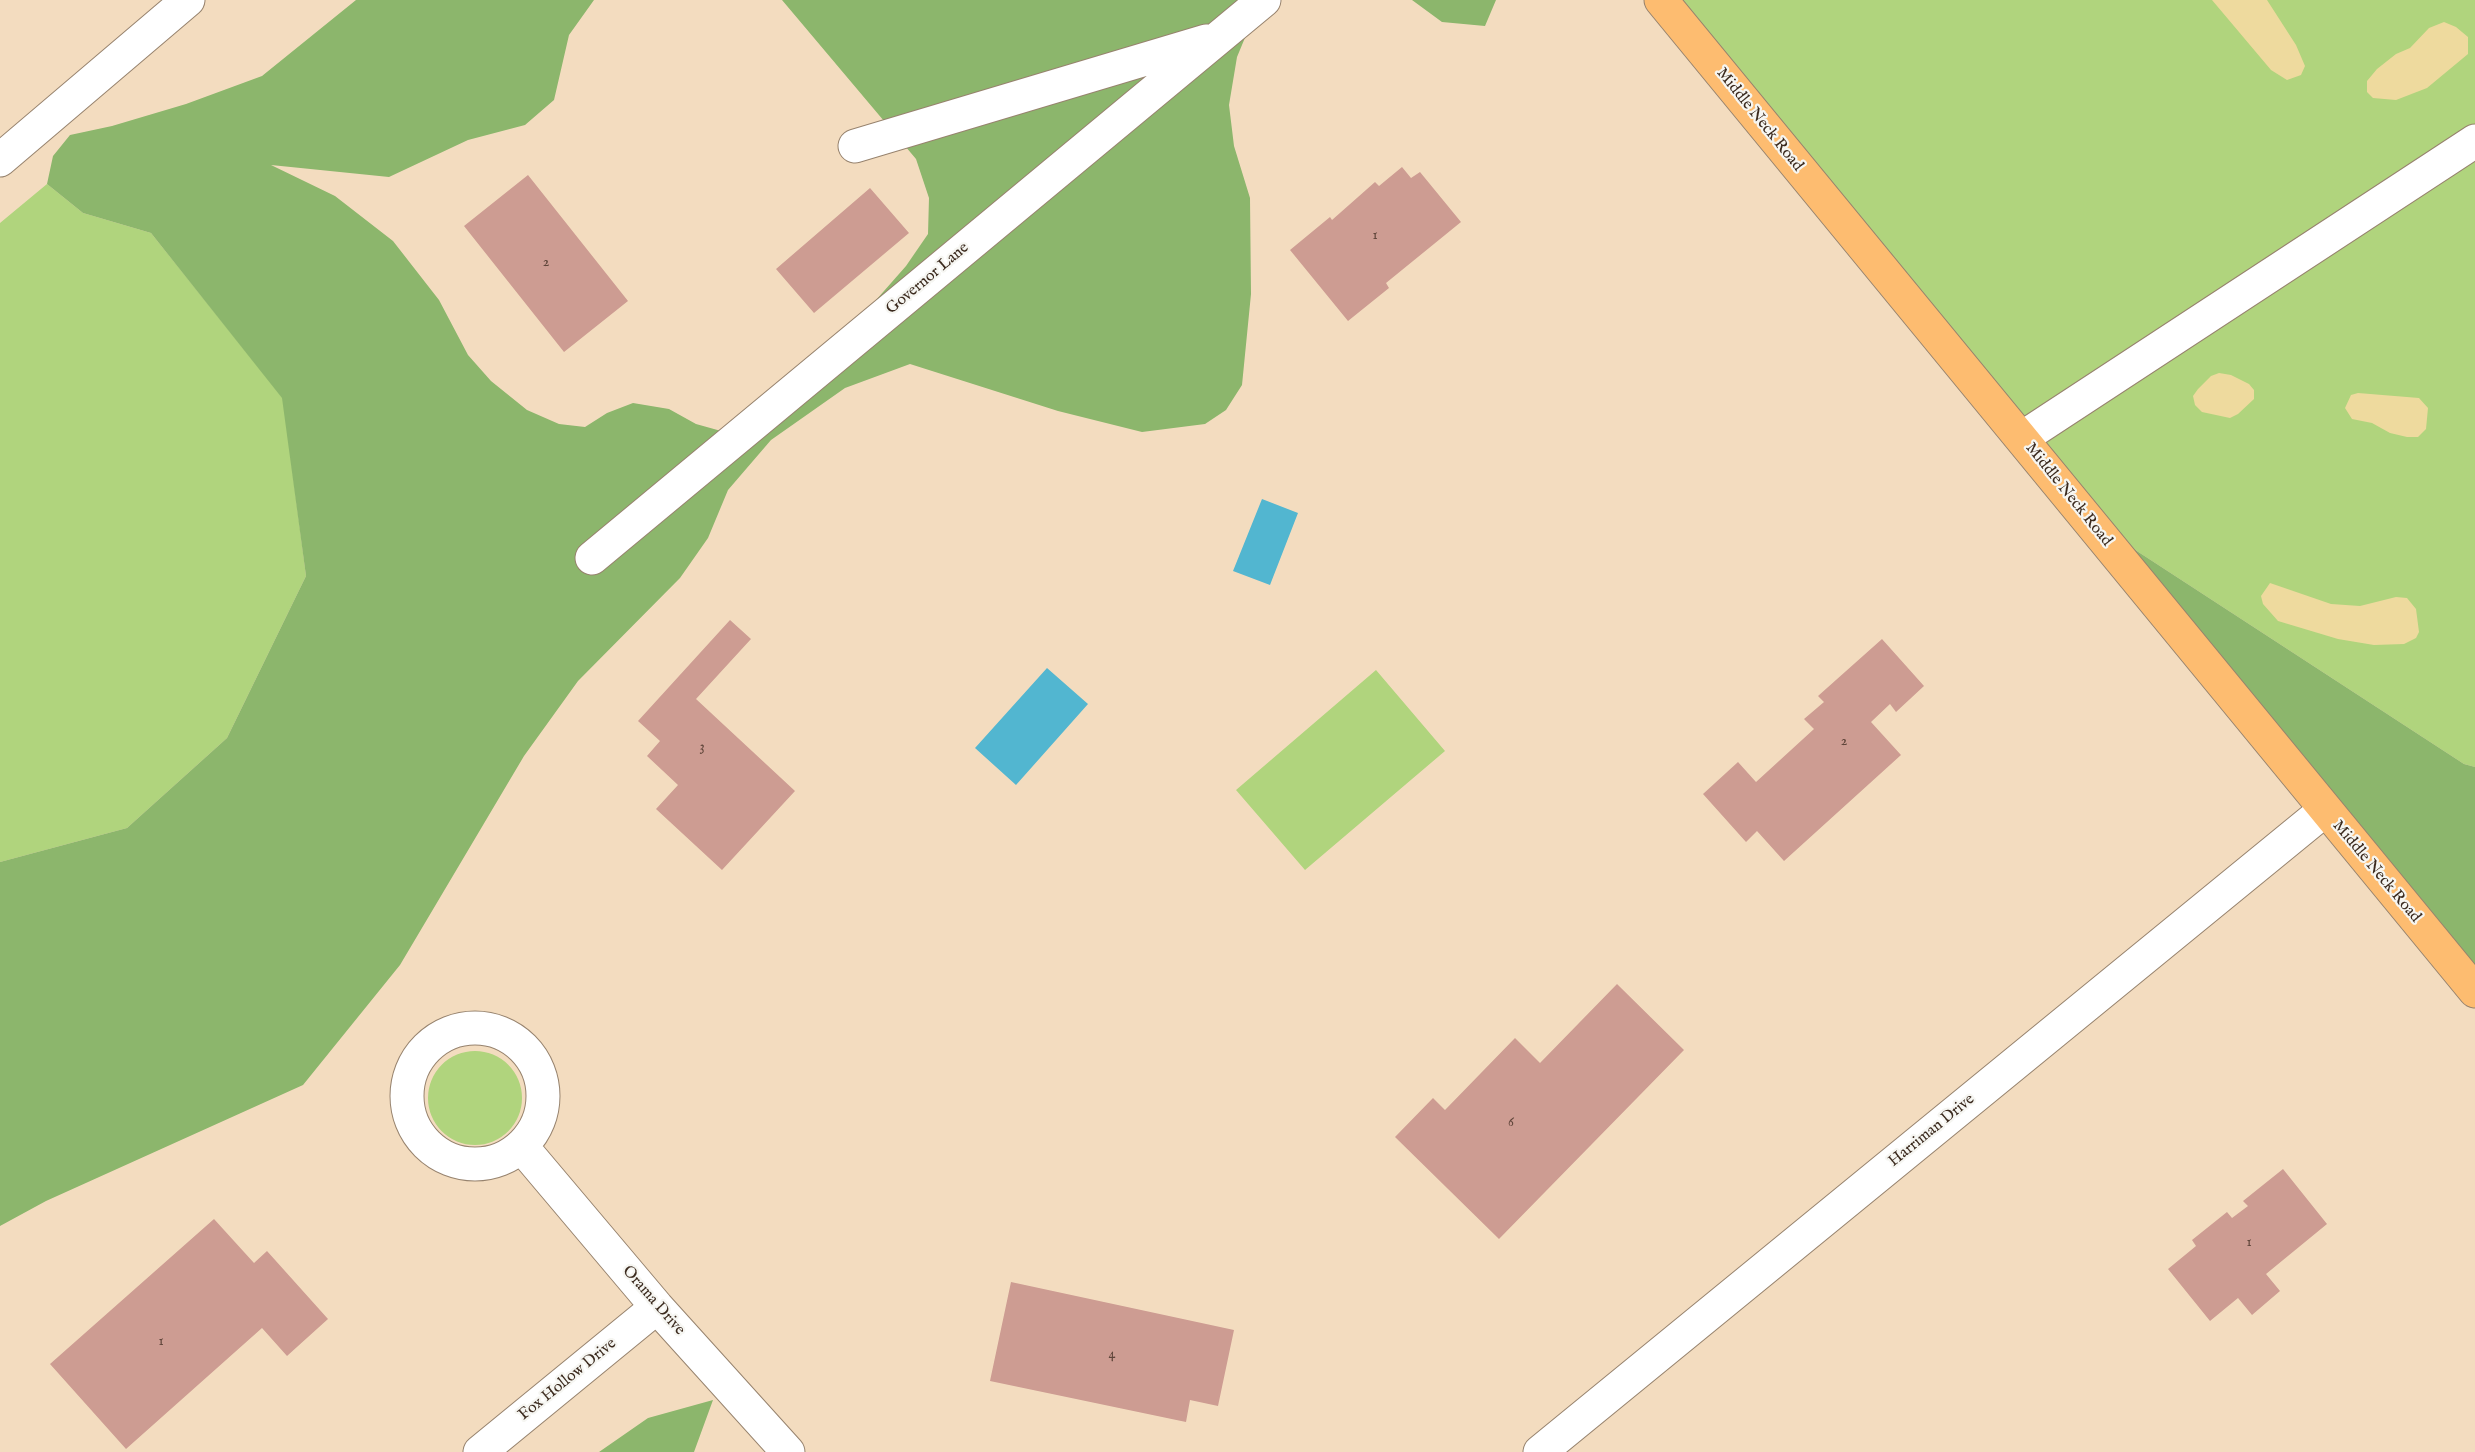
<!DOCTYPE html>
<style>
body{margin:0}
canvas{display:block;background:#f3dcbf}
</style>
<canvas width="2475" height="1452"></canvas>
<script>
const g = document.querySelector('canvas').getContext('2d');
g.lineJoin = 'round';
function fillPath(path, color) {
  g.fillStyle = color;
  g.fill(path, 'evenodd');
}
function toPath(rows) {
  const path = new Path2D();
  for (const r of rows) {
    if (r.length === 3) {
      path.moveTo(r[0] + r[2], r[1]);
      path.arc(r[0], r[1], r[2], 0, 2 * Math.PI);
      continue;
    }
    path.moveTo(r[0], r[1]);
    for (let i = 2; i < r.length; i += 2) path.lineTo(r[i], r[i + 1]);
  }
  return path;
}
function stroke(path, color, width, dash) {
  g.strokeStyle = color;
  g.lineWidth = width;
  g.lineCap = dash ? 'butt' : 'round';
  g.setLineDash(dash || []);
  g.stroke(path);
}
function drawText(font, color, halo, rows, align = 'center') {
  g.font = font + ' "IM FELL English",serif';
  g.lineWidth = 4.5;
  g.setLineDash([]);
  g.textBaseline = 'middle';
  g.strokeStyle = halo;
  g.fillStyle = color;
  for (const [text, x, y, turn = 0] of rows) {
    g.save();
    g.translate(x, y);
    g.rotate((+turn || 0) * Math.PI / 180);
    g.textAlign = isNaN(turn) ? turn : align;
    if (halo) g.strokeText(text, 0, 0);
    g.fillText(text, 0, 0);
    g.restore();
  }
}
const green = toPath([
 [1660,0,2475,0,2475,767,2464,764,2080,514],
 [47,184,83,213,151,233,283,398,306,576,227,738,127,828,0,862,0,223],
 [1376,670,1445,751,1305,870,1236,790],
 [475,1098,47]
]);
const forest = toPath([
 [356,0,594,0,569,35,554,100,525,125,468,140,389,177,271,165,335,196,393,241,439,300,468,355,491,381,527,410,559,424,585,427,607,413,633,403,669,409,696,424,739,436,869,308,906,266,928,234,929,198,916,159,782,0,1266,0,1259,4,1237,57,1229,105,1234,146,1250,198,1251,294,1242,385,1226,410,1205,424,1142,432,1058,411,910,364,845,388,771,440,728,490,708,538,680,578,578,681,524,756,400,965,303,1085,46,1201,0,1226,0,862,127,828,227,738,306,576,282,398,151,233,83,213,47,184,53,156,70,135,112,126,186,104,262,76],
 [1412,0,1496,0,1485,26,1442,22],
 [2080,514,2464,764,2475,767,2475,991],
 [713,1400,694,1452,599,1452,648,1418]
]);
const sand = toPath([
 [2212,0,2267,0,2296,45,2305,66,2301,75,2287,80,2271,70],
 [2444,22,2456,27,2468,37,2468,54,2427,88,2396,100,2373,98,2367,92,2367,81,2377,69,2396,54,2410,48,2429,28],
 [2219,373,2231,375,2249,384,2254,390,2254,399,2238,414,2230,418,2202,412,2195,405,2193,396,2198,389,2211,376],
 [2358,393,2419,398,2428,408,2426,429,2418,437,2407,437,2390,433,2372,423,2352,419,2345,408,2351,395],
 [2270,583,2331,604,2360,606,2396,597,2407,598,2416,609,2419,632,2416,638,2404,644,2374,645,2338,639,2278,621,2263,604,2261,596]
]);
const water = toPath([
 [1262,499,1298,513,1270,585,1233,571],
 [1047,668,1088,704,1016,785,975,748]
]);
const building = toPath([
 [1402,167,1411,178,1420,172,1461,222,1386,283,1389,288,1348,321,1290,250,1330,217,1332,220,1375,182,1379,186],
 [528,175,628,301,564,352,464,226],
 [870,188,909,233,814,313,776,269],
 [730,620,751,639,696,699,795,791,722,870,656,809,678,785,647,756,660,741,638,721],
 [1882,639,1924,686,1896,712,1890,704,1871,722,1901,755,1784,861,1757,831,1746,842,1703,794,1738,762,1756,782,1814,729,1804,719,1824,702,1818,696],
 [1617,984,1684,1050,1499,1239,1395,1137,1433,1098,1445,1110,1515,1038,1540,1063],
 [2283,1169,2327,1224,2266,1274,2280,1291,2252,1315,2238,1298,2210,1321,2168,1269,2196,1246,2192,1240,2227,1212,2232,1218,2248,1206,2243,1201],
 [214,1219,254,1263,267,1251,328,1319,287,1356,262,1328,126,1449,50,1364],
 [1011,1282,1234,1330,1218,1406,1190,1400,1186,1422,990,1381]
]);
const minor = toPath([
 [855,146,1206,41],
 [0,160,188,0],
 [2022,438,2475,141],
 [592,558,1264,0],
 [475,1096,68],
 [522,1147,657,1307,788,1452],
 [480,1452,657,1307],
 [1540,1452,2325,810]
]);
const major = toPath([
 [1661,0,2475,991]
]);
const numberNames = [
 ["1",1375,236],
 ["2",546,263],
 ["2",1844,742],
 ["3",702,748],
 ["6",1511,1123],
 ["1",2249,1243],
 ["1",161,1342],
 ["4",1112,1355]
];
const streetNames = [
 ["Middle Neck Road",1759,120,51],
 ["Governor Lane",928,279,-40],
 ["Middle Neck Road",2068,495,51],
 ["Middle Neck Road",2376,872,50],
 ["Harriman Drive",1932,1131,-39],
 ["Orama Drive",653,1301,49],
 ["Fox Hollow Drive",568,1380,-39]
];
fillPath(green, '#b0d47d');
fillPath(forest, '#8cb66c');
fillPath(sand, '#eeda9e');
fillPath(water, '#52b6d0');
fillPath(building, '#cd9c92');
stroke(minor, '#97836e', 35);
stroke(major, '#97836e', 35);
stroke(minor, '#fff', 33);
stroke(major, '#fdbc70', 33);
drawText('14px', '#60463b', null, numberNames);
drawText('16px', '#3b2a1e', '#f6f6f2', streetNames);
</script>
